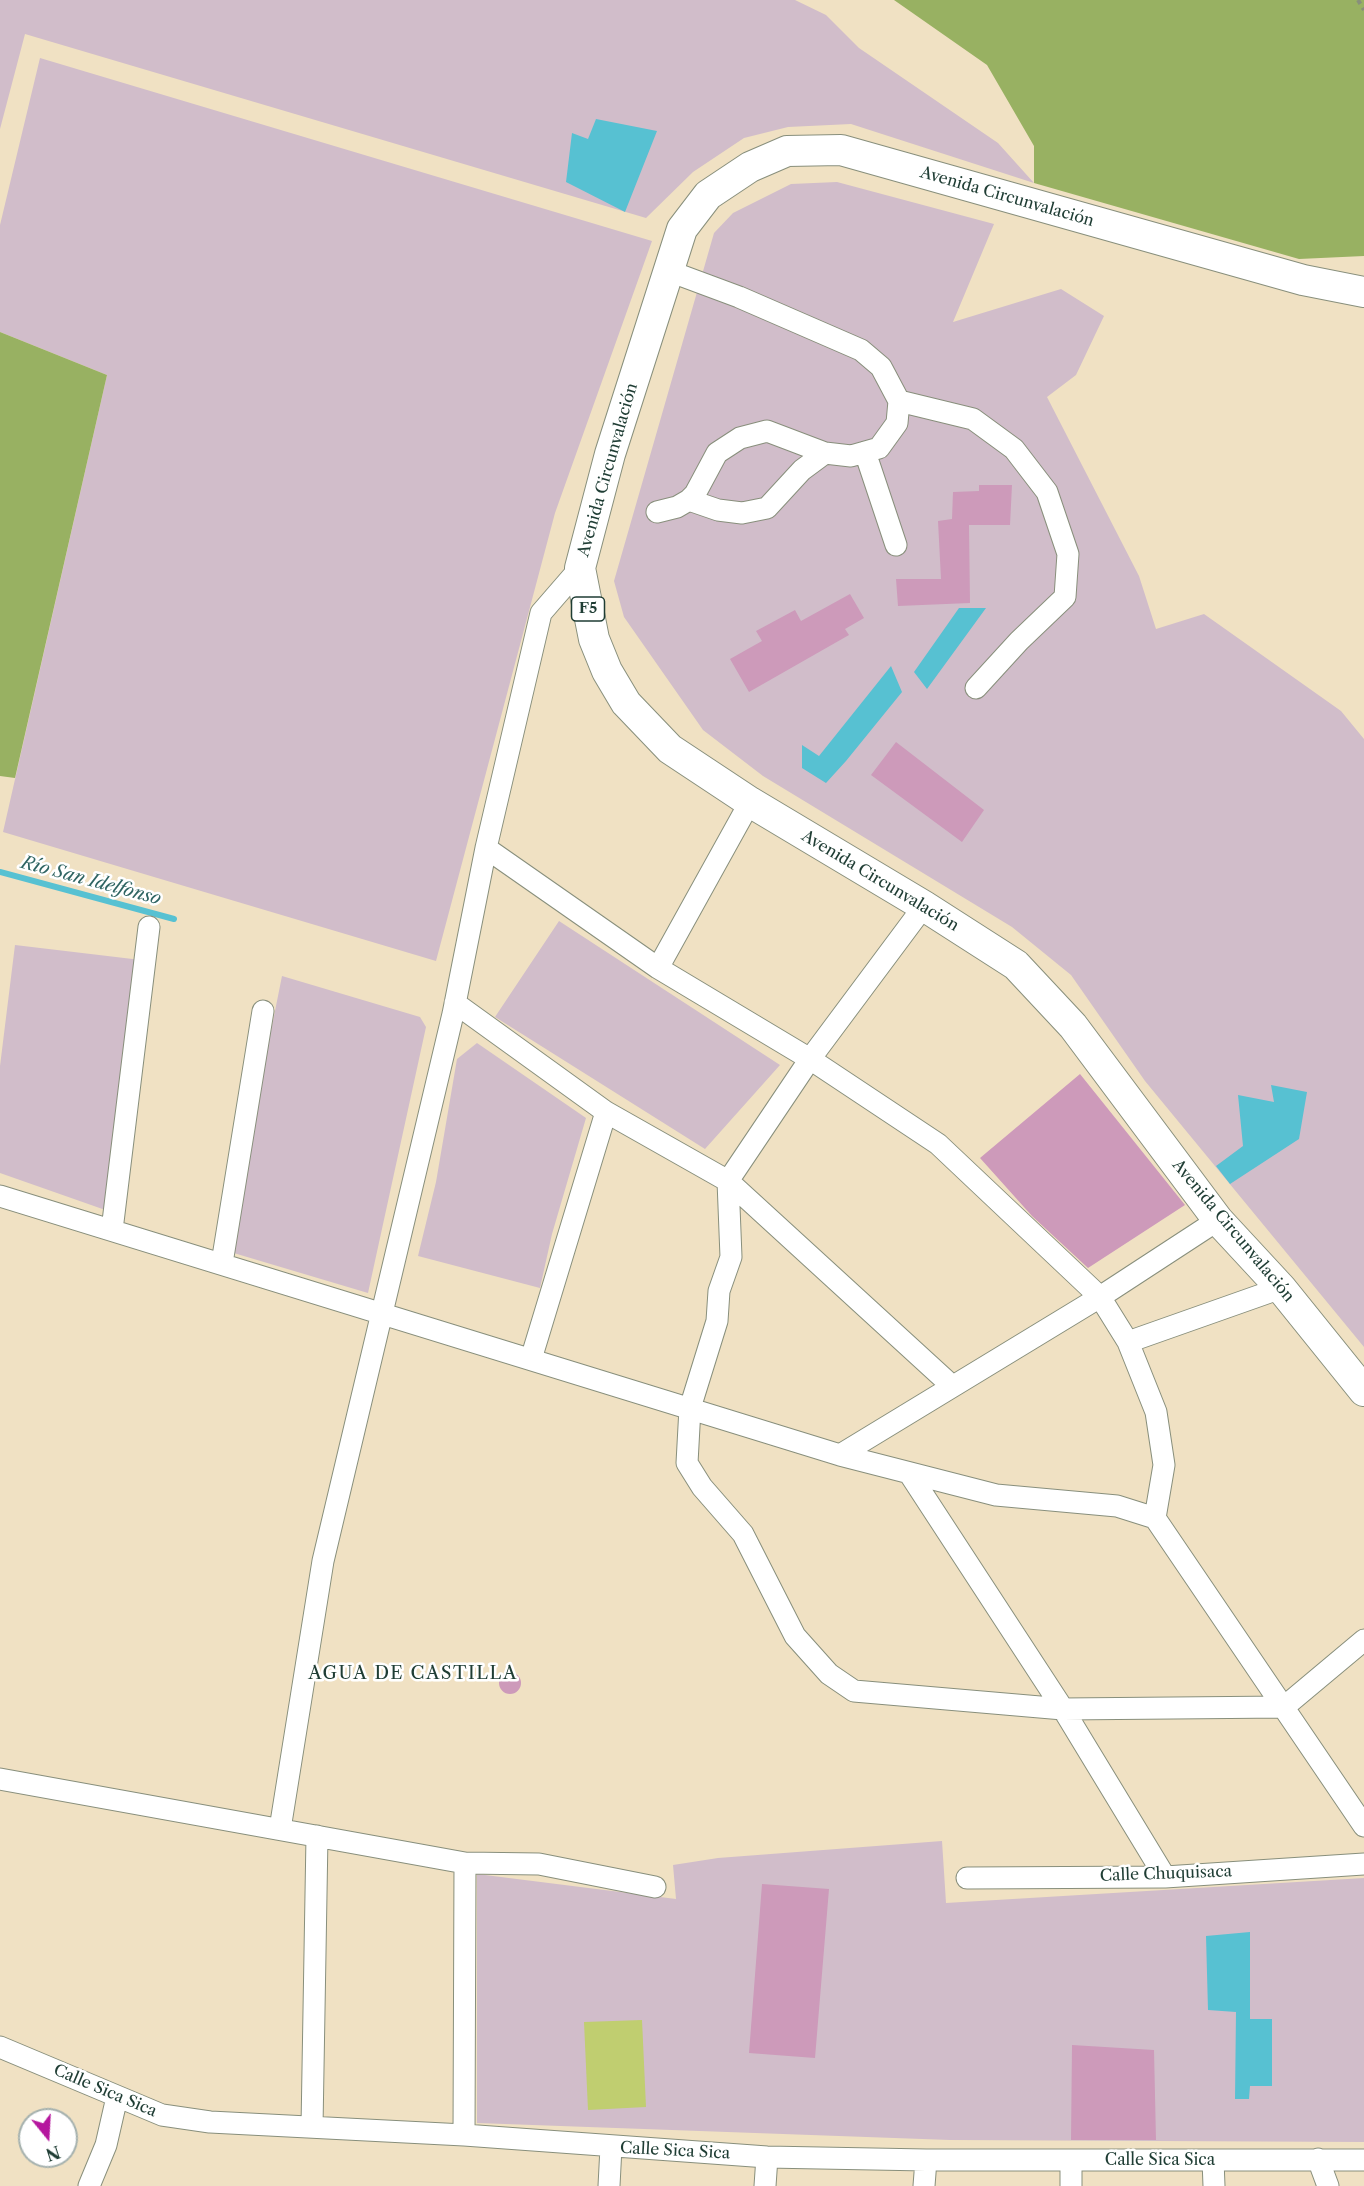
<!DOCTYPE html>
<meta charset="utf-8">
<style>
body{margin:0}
#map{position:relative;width:1364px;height:2186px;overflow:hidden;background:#f0e1c3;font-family:"Libre Caslon Text",serif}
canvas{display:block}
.north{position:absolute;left:18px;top:2108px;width:60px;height:60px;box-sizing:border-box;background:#fff;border:2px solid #a5b1ae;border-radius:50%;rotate:162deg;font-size:16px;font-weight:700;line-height:24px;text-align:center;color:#1f3d34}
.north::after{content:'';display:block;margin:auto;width:21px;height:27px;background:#b5179e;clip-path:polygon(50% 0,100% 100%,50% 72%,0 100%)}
</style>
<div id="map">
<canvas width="1364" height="2186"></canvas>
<div class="north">N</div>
</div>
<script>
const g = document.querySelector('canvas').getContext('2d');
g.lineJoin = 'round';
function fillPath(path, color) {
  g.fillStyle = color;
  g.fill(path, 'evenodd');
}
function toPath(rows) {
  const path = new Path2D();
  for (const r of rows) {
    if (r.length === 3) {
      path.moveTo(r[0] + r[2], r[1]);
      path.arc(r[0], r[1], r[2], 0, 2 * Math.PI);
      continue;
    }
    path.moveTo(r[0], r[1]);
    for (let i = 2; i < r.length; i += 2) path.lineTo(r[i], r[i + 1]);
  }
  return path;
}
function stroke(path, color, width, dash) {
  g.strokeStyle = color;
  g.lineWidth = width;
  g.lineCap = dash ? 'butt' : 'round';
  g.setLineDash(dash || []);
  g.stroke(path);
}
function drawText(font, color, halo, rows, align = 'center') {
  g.font = font + ' "Libre Caslon Text",serif';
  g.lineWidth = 5;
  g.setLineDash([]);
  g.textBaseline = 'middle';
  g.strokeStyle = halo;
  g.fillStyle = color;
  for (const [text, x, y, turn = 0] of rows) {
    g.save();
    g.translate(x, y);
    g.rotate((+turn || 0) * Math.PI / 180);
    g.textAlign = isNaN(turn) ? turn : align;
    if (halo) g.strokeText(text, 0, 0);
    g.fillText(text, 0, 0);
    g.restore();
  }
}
const industrial = toPath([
 [0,0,795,0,826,15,859,48,998,143,1034,183,851,124,788,127,744,138,693,172,646,218,25,34,0,129],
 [40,58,652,241,555,513,436,961,3,832,107,375,0,332,0,225],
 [837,182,994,224,953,322,1061,289,1104,316,1076,375,1047,397,1139,576,1156,629,1204,614,1341,711,1364,739,1364,1347,1145,1081,1071,975,1012,927,763,776,703,730,624,617,614,581,714,233,733,213,791,184],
 [559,921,780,1065,705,1149,495,1017],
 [15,945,141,960,111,1212,0,1173,0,1066],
 [282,976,420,1017,426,1027,368,1293,227,1251],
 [477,1043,586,1118,552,1234,540,1288,418,1256,436,1182,457,1059],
 [942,1841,946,1903,1364,1878,1364,2142,950,2140,477,2123,477,1874,676,1899,673,1865,718,1858]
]);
const green = toPath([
 [642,2020,646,2107,588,2110,584,2022]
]);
const forest = toPath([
 [894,0,1364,0,1364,256,1299,259,1034,183,1034,146,987,65],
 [0,332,107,375,15,778,0,776]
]);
const water = toPath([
 [596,119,657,131,625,212,566,182,572,133,588,139],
 [959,608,986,608,927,689,914,672],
 [891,666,902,692,846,761,826,783,802,768,802,745,819,756],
 [1271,1085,1307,1092,1299,1139,1230,1184,1216,1166,1243,1146,1238,1095,1274,1102],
 [1250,1932,1250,2019,1272,2019,1272,2086,1250,2086,1249,2099,1235,2099,1236,2012,1208,2010,1206,1936]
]);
const stream = toPath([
 [0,872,174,919]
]);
const building = toPath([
 [979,485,1012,485,1010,525,969,525,970,603,898,606,896,579,941,579,938,521,952,519,953,492,979,491],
 [850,594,864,618,845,629,849,635,749,692,730,659,762,641,756,631,795,610,801,621],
 [896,742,984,810,962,842,871,775],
 [1080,1074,1185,1205,1088,1268,1032,1216,980,1158],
 [510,1683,11],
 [762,1884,829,1889,815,2058,749,2053],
 [1072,2045,1154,2050,1156,2140,1071,2140]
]);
const path = toPath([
 [1358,0,1364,10]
]);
const minor = toPath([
 [899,401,973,419,1014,449,1047,492,1068,554,1065,597,1019,641,976,688],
 [865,452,896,545],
 [689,500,718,510,742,513,767,508,802,470,825,453],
 [657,512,677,507,689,500,695,494,717,453,740,438,767,431,825,453,851,456,879,448,897,423,899,401,881,367,861,350,739,297,669,271],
 [486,848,658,968,810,1059,938,1144,1100,1297,1128,1342,1156,1412,1164,1465,1155,1518],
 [924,906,810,1059,728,1181,731,1257,719,1291,717,1321,690,1408,687,1463,702,1487,743,1534,795,1636,829,1674,854,1691,1063,1709,1284,1707,1364,1640],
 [658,968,750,802],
 [455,1003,606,1112,728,1181,952,1386],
 [0,1196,840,1455,996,1495,1117,1506,1155,1518,1364,1826],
 [112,1230,149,927],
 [222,1263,263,1011],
 [1128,1342,1281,1288],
 [531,1359,606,1112],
 [840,1455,1100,1297,1218,1220],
 [909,1473,1063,1709,1165,1877],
 [0,1779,465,1863,539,1864,655,1887],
 [280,1829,323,1561,453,1014,486,848,541,613,580,568],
 [967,1878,1165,1877,1364,1864],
 [0,2047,162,2115,210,2122,464,2135,767,2157,926,2160,1364,2160],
 [312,2127,317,1836],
 [464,2135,465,1863],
 [1318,2159,1328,2186],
 [1071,2160,1071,2186],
 [1213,2160,1214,2186],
 [89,2186,106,2145,117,2097],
 [609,2186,611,2147],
 [765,2186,767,2157],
 [924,2186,926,2160]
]);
const highway = toPath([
 [1364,292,1303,280,841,150,787,151,750,167,708,195,682,229,610,454,580,568,594,639,607,671,626,703,670,749,750,802,924,906,1016,965,1073,1026,1218,1220,1281,1288,1364,1391]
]);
const shields = [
 [588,609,33]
];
const shieldNames = [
 ["F5",588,609]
];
const streetNames = [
 ["Avenida Circunvalación",1007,197,16],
 ["Avenida Circunvalación",608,470,-74],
 ["Avenida Circunvalación",880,881,31],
 ["Avenida Circunvalación",1233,1231,50],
 ["Calle Chuquisaca",1166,1874,-2],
 ["Calle Sica Sica",105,2091,23],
 ["Calle Sica Sica",675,2151,3],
 ["Calle Sica Sica",1160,2160]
];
const waterNames = [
 ["Río San Idelfonso",91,881,15]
];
const neighbourhoodNames = [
 ["AGUA DE CASTILLA",413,1674]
];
fillPath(industrial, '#d1bdca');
fillPath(green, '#c0ce70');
fillPath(forest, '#98b162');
fillPath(water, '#57c1d2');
stroke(stream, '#57c1d2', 6);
fillPath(building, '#cd9aba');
stroke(minor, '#888f7c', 23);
stroke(highway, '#888f7c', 32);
stroke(path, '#888f7c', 4, [4.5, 4.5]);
stroke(minor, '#fff', 21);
stroke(highway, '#fff', 30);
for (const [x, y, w] of shields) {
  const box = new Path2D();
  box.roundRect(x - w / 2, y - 12, w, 24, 4.5);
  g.fillStyle = '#fff';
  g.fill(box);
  stroke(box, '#1f3d34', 1.5);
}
drawText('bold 15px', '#1f3d34', null, shieldNames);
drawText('16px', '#1f3d34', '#fff', streetNames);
drawText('italic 18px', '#306563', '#fff', waterNames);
g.letterSpacing = '1.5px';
drawText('18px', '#1f3d34', '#fff', neighbourhoodNames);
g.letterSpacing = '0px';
</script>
